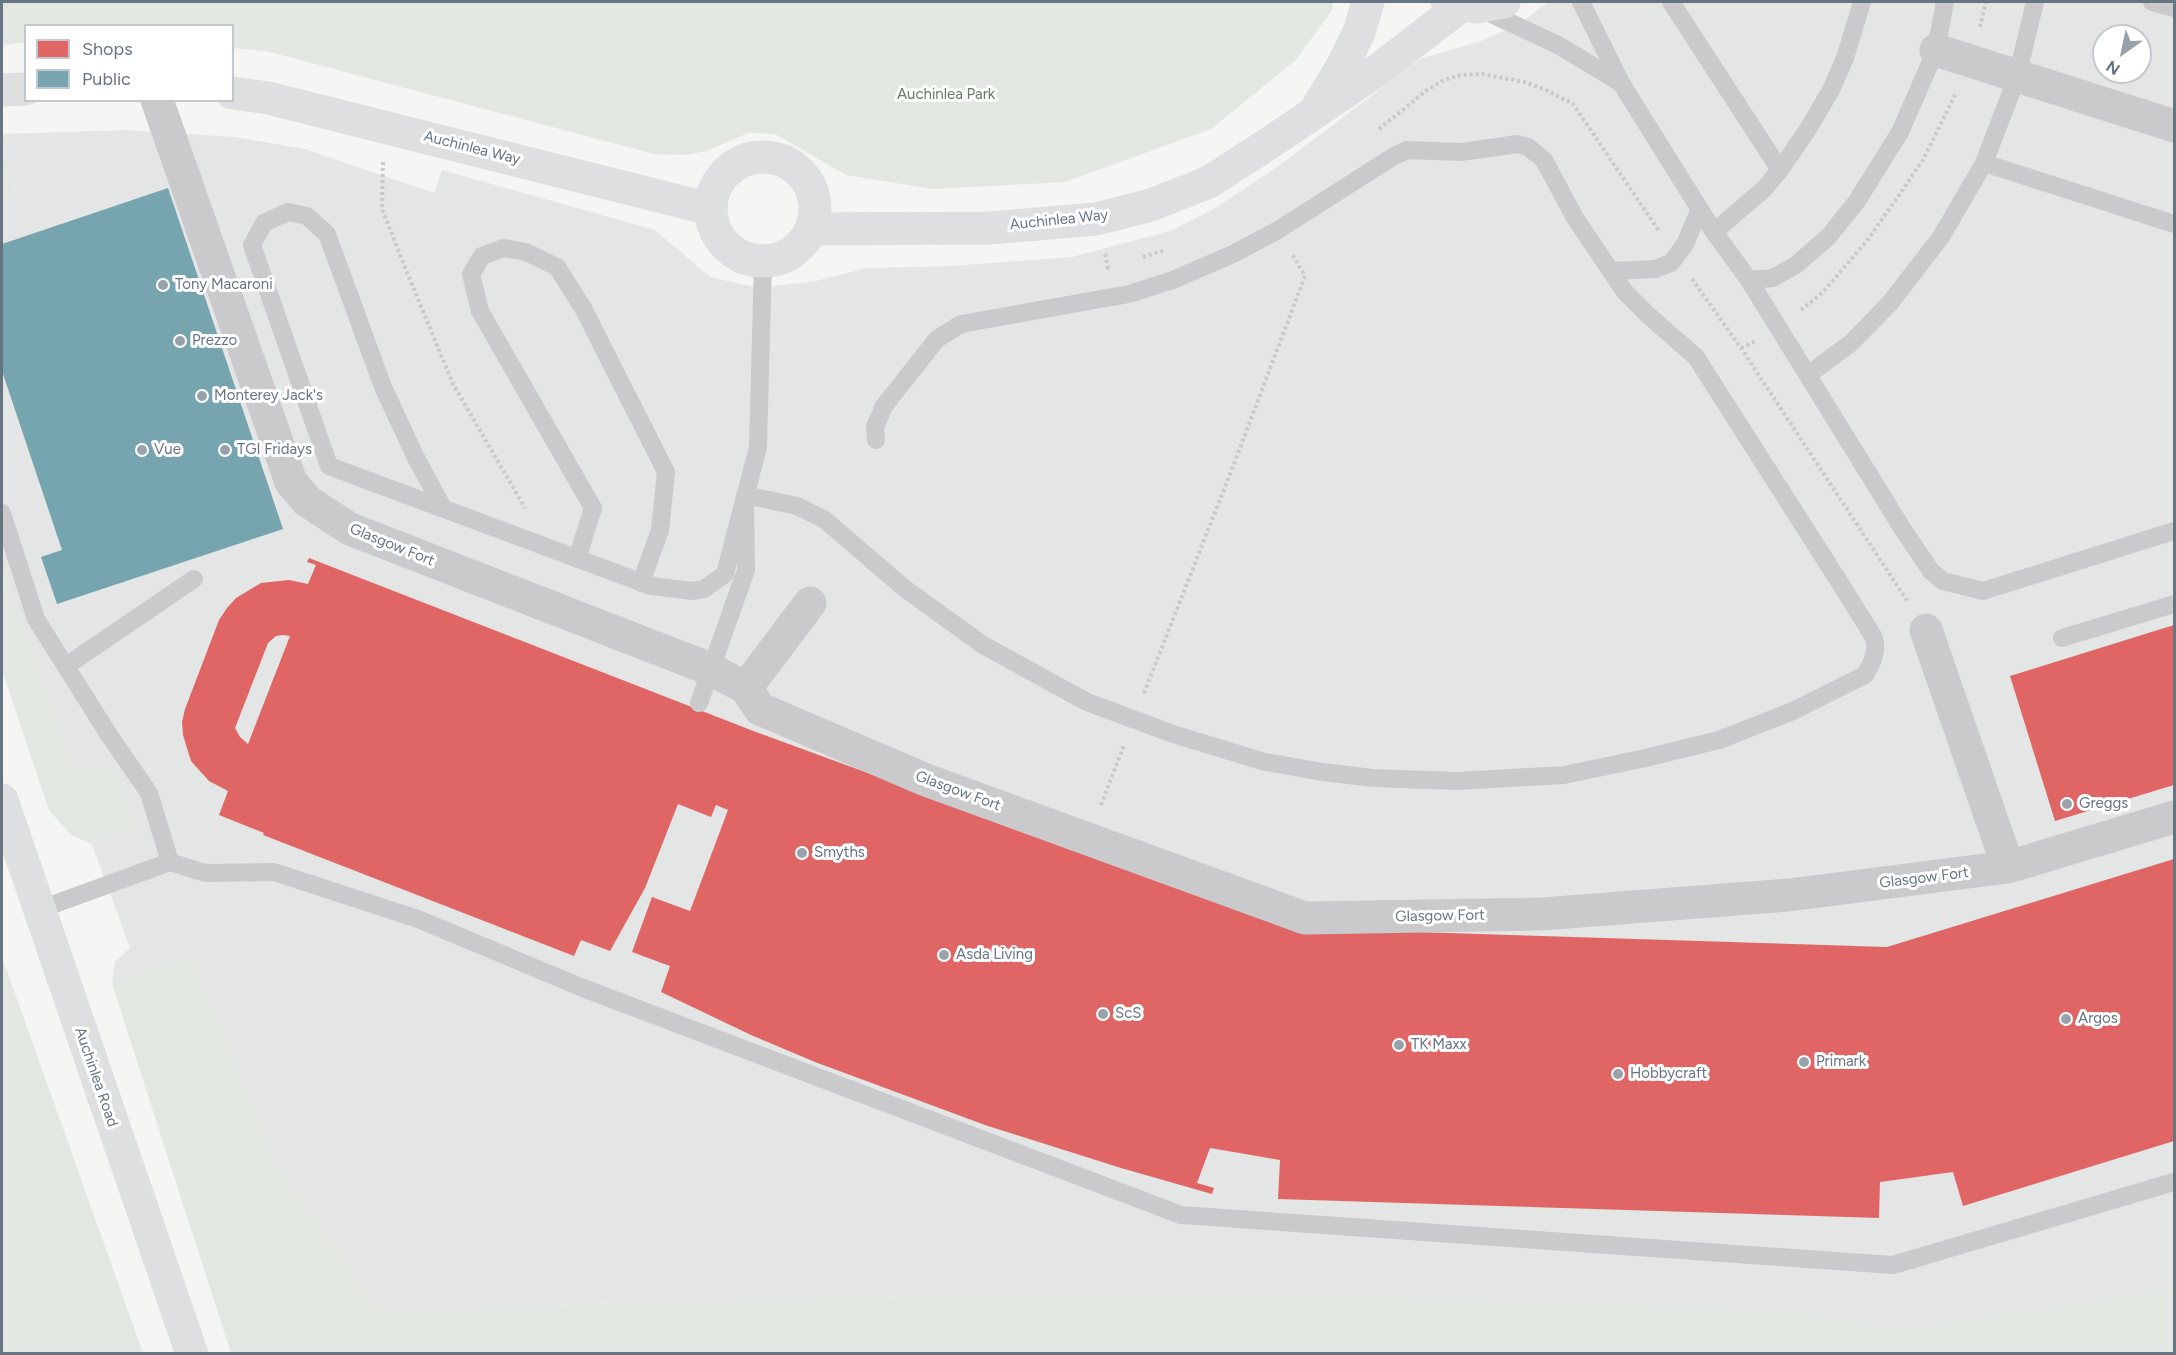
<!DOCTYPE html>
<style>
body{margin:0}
#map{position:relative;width:2176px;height:1355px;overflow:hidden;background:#f5f5f4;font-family:Figtree,sans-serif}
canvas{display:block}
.frame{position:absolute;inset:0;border:3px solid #677582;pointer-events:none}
.legend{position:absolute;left:24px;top:24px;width:210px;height:78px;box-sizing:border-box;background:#fff;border:2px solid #c2c8cd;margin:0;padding:8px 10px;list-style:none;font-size:18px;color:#677582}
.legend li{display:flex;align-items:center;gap:12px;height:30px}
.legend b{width:30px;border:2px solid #c2c8cd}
.north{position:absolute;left:2092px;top:24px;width:60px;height:60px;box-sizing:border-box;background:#fff;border:2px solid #c2c8cd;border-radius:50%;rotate:213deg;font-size:16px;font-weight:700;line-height:24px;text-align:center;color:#677582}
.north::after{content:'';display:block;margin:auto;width:21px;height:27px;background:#99a2aa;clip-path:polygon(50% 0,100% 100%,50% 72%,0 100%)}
</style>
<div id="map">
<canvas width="2176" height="1355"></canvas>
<div class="frame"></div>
<ul class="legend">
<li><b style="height:16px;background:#e06666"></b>Shops</li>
<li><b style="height:16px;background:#76a5af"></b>Public</li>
</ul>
<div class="north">N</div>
</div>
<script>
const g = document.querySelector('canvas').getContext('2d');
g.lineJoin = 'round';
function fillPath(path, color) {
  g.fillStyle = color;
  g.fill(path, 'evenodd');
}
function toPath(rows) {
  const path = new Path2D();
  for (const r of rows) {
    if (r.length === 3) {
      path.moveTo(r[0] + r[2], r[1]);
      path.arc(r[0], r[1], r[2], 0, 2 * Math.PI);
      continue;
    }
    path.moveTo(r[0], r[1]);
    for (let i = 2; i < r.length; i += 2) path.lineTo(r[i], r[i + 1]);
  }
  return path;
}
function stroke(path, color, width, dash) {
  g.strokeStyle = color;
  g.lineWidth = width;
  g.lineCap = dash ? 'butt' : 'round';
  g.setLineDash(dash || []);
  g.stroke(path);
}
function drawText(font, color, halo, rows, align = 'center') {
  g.font = font + ' Figtree,sans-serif';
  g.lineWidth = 6;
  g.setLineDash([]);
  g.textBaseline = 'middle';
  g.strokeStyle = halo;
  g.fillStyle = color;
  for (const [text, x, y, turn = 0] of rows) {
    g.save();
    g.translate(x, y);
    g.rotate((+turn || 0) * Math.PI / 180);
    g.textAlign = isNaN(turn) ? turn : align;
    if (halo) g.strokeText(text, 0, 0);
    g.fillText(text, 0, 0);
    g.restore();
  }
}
const built = toPath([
 [1548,2,2174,2,2174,1286,2058,1306,1901,1327,1746,1307,1121,1291,375,1309,277,1167,189,954,112,984,115,961,130,948,92,844,137,826,73,771,2,570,2,202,16,192,2,144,2,134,126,130,235,137,305,149,434,193,442,170,655,230,710,277,759,288,816,281,866,268,951,266,1072,257,1170,231,1212,210,1280,165,1420,59,1481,41,1521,23],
 [2104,36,2140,36,2140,72,2104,72]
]);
const green = toPath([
 [2,2,1333,2,1332,10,1296,60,1211,129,1065,182,934,189,846,175,775,134,748,133,707,151,685,155,654,154,266,51,233,48,232,26,26,26,25,42,2,45],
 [2,144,16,193,2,202],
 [2,570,73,771,111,762,137,826,92,844,71,835,49,810,2,670],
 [189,954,277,1167,376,1309,1121,1291,1746,1307,1901,1327,2058,1306,2174,1286,2174,1353,231,1353,112,984],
 [2,957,143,1353,2,1353]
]);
const shops = toPath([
 [309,558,756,732,1291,928,1887,947,2174,859,2174,1141,1963,1206,1953,1172,1880,1182,1879,1218,1278,1199,1280,1160,1210,1148,1197,1183,1214,1188,1212,1194,1121,1168,985,1125,815,1062,751,1035,661,992,670,966,632,952,652,897,690,911,728,810,716,805,711,817,678,804,645,888,610,951,581,940,574,956,263,835,264,833,219,815,228,791,209,781,191,761,183,735,182,722,185,709,219,620,227,608,236,598,261,583,289,580,308,584,316,565,307,562],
 [283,635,290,636,248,744,240,737,235,728,268,643,276,636],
 [2174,625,2174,785,2055,821,2010,676]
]);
const public = toPath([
 [168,188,283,529,57,604,41,557,62,550,2,371,2,244]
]);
const path = toPath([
 [1980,27,1986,2],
 [1379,129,1427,90,1444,80,1460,75,1482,74,1524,82,1544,89,1573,104,1659,231],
 [383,162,382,209,404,265,453,384,525,508],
 [1105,254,1108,268,1110,267],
 [1143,257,1165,250],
 [1692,279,1741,348,1908,602],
 [1801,310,1823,292,1866,242,1890,208,1923,160,1956,93],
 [1741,348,1756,341],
 [1144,693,1232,469,1305,276,1292,254],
 [1101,805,1124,745]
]);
const lane = toPath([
 [1581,2,1621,83,1714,232,1749,280,1902,528,1931,571,1943,581,1983,591,2174,531],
 [1671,2,1780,170],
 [2152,2,2174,8],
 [1483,10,1558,45,1621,83],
 [1984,163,2017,77,2035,2],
 [1714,232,1764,189,1780,170,1808,129,1831,90,1845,58,1862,2],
 [1612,271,1655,269,1671,263,1685,244,1700,209],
 [1749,280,1773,278,1796,265,1829,236,1857,201,1900,132,1936,50,1945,2],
 [1808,375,1851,343,1890,303,1941,237,1984,163,2174,224],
 [443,508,415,456,383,387,327,234,307,216,288,212,264,223,252,245,329,466,651,586,693,591,704,589,725,574,758,447,763,261],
 [2,513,36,619,109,735,149,793,170,862],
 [577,559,593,508,480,311,471,274,482,256,504,248,526,252,557,267,583,308,666,472,660,530,641,583],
 [2062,638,2174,604],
 [66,666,194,579],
 [699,703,746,570,745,495,797,506,825,520,904,588,983,645,1087,702,1173,734,1265,762,1323,772,1373,778,1457,781,1564,775,1641,759,1719,740,1793,711,1865,675,1872,662,1875,651,1875,642,1873,636,1840,583,1696,357,1648,315,1625,292,1575,218,1544,160,1528,147,1518,144,1461,152,1407,150,1394,156,1278,230,1233,254,1173,280,1129,294,961,324,937,339,884,406,875,427,876,440],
 [38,910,170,862,205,873,274,872,418,919,583,988,1181,1215,1893,1265,2174,1182]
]);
const street = toPath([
 [1936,50,2174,126],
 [157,100,291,482,307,501,350,529,710,669,746,688,760,709,926,780,1305,918,1542,914,1789,895,2008,867,2174,817],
 [1926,630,2008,867],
 [746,688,810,603]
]);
const secondary = toPath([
 [1447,2,1477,7,1504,2],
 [2,90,26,89],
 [232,93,268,98,710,209],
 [1318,106,1343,65,1359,32,1368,2],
 [763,209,52],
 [811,229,991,228,1096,219,1151,205,1209,182,1268,144,1382,67,1462,5],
 [2,800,192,1354]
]);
const markers = [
 [163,285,6,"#99a2aa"],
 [180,341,6,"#99a2aa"],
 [202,396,6,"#99a2aa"],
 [142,450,6,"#99a2aa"],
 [225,450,6,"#99a2aa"],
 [2067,804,6,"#99a2aa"],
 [802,853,6,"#99a2aa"],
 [944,955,6,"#99a2aa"],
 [1103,1014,6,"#99a2aa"],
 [2066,1019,6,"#99a2aa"],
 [1399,1045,6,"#99a2aa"],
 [1804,1062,6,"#99a2aa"],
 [1618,1074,6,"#99a2aa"]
];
const parkNames = [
 ["Auchinlea Park",946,95]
];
const streetNames = [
 ["Auchinlea Way",472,148,14],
 ["Auchinlea Way",1059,220,-6],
 ["Glasgow Fort",392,545,22],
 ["Glasgow Fort",958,791,20],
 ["Glasgow Fort",1924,878,-7],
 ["Glasgow Fort",1440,916,-1],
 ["Auchinlea Road",96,1077,71]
];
const poiNames = [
 ["Tony Macaroni",175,285],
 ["Prezzo",192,341],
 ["Monterey Jack's",214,396],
 ["Vue",154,450],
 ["TGI Fridays",237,450],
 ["Greggs",2079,804],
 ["Smyths",814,853],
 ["Asda Living",956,955],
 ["ScS",1115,1014],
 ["Argos",2078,1019],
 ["TK Maxx",1411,1045],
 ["Primark",1816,1062],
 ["Hobbycraft",1630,1074]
];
fillPath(built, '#e4e5e5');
fillPath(green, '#e3e7e2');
fillPath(shops, '#e06666');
fillPath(public, '#76a5af');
stroke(path, '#c8c9ca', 4, [3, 3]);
stroke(lane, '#cacacc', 18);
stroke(street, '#cacacc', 33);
stroke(secondary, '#dedfe0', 33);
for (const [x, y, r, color] of markers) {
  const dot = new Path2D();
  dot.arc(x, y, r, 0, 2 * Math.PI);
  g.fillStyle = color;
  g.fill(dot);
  stroke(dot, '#fff', 2);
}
drawText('15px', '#697a66', '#fff', parkNames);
drawText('15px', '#677582', '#fff', streetNames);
drawText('15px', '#677582', '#fff', poiNames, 'left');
</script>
